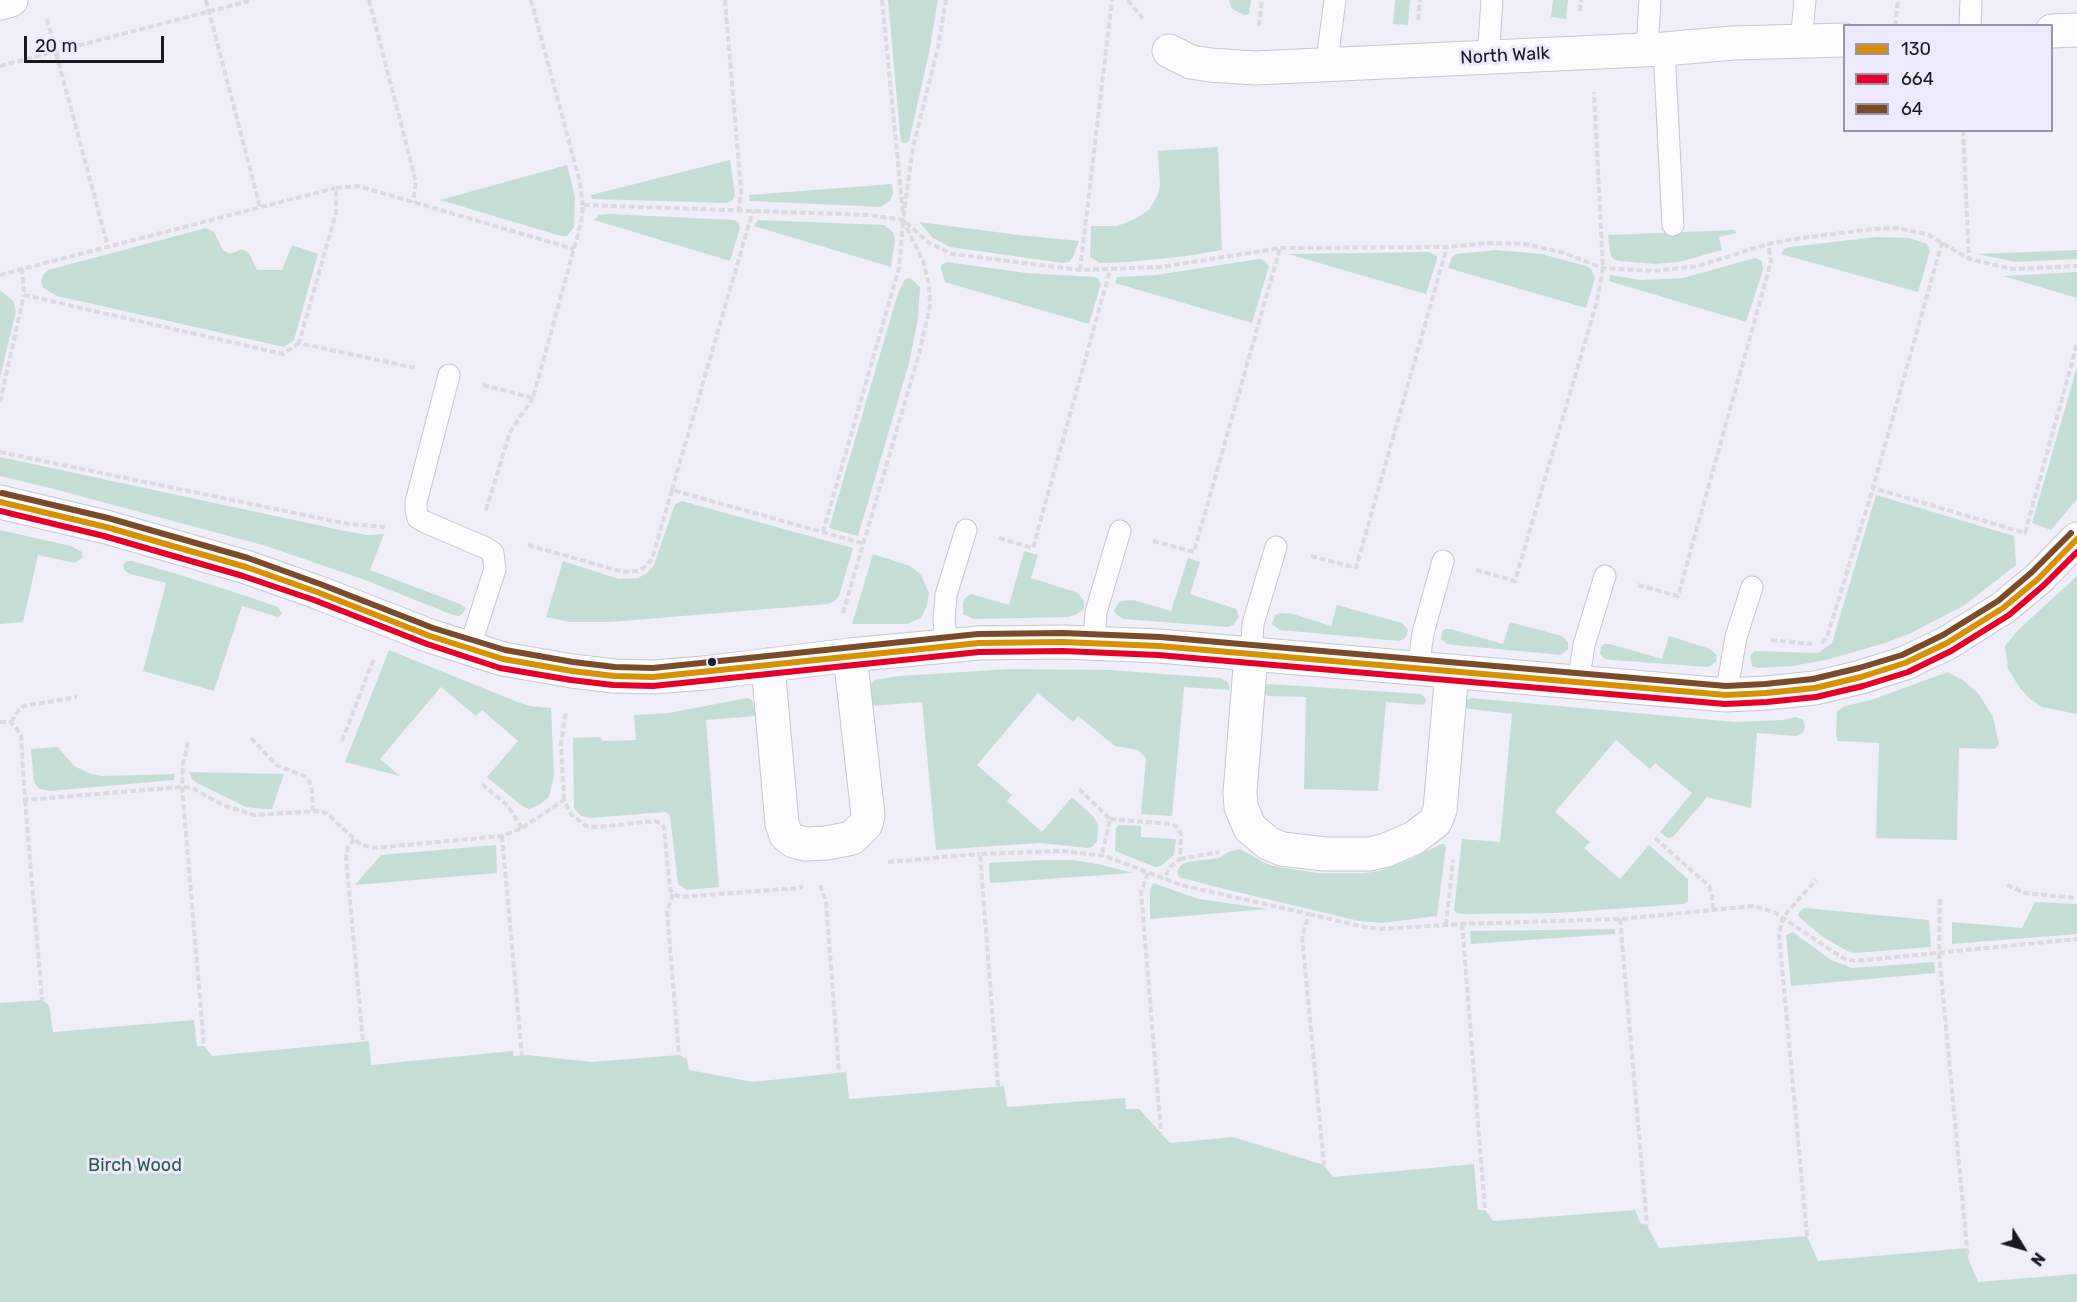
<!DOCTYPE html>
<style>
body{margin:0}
#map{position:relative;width:2077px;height:1302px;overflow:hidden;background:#f0eef9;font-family:Rubik,sans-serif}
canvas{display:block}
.legend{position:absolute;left:1843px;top:24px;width:210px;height:108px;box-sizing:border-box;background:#ede9fe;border:2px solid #9995a5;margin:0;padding:8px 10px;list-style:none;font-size:18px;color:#1a1720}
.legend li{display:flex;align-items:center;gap:12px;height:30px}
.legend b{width:30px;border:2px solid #9995a5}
.north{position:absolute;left:1993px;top:1218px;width:60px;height:60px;-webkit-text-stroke:4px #ede9fe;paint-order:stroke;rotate:127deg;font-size:16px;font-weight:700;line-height:24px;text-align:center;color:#1a1720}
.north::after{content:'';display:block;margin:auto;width:21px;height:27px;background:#1a1720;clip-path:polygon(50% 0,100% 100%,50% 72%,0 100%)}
.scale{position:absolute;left:24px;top:36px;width:140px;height:27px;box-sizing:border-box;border:3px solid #1a1720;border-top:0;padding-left:8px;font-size:18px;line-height:21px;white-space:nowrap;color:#1a1720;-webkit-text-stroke:4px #ede9fe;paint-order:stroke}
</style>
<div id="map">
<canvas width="2077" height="1302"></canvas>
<ul class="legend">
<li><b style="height:8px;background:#d69105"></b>130</li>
<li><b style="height:8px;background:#e4002b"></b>664</li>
<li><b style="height:8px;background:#7a4b2a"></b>64</li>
</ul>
<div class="north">N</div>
<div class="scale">20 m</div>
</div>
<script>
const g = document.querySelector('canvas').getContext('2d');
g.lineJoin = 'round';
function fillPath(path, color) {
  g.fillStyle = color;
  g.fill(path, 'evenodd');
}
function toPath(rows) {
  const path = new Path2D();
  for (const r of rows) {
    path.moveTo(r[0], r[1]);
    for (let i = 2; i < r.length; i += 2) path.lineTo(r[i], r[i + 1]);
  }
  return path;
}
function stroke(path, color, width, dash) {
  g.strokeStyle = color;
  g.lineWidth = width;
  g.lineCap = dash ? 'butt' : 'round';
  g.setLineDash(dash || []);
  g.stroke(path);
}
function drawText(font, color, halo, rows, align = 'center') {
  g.font = font + ' Rubik,sans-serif';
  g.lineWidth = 6;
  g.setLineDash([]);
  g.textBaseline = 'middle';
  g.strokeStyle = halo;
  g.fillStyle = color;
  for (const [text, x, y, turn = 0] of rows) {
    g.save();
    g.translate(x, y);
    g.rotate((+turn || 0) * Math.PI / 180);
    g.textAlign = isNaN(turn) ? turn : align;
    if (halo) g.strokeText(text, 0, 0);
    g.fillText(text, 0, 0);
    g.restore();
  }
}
const green = toPath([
 [888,0,938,0,929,53,909,141,905,143,901,142,900,133],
 [1229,0,1251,0,1249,14,1244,15,1232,9],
 [1395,0,1410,0,1408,25,1393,24],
 [1553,0,1568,0,1566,19,1551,17],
 [1218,147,1222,250,1187,256,1128,262,1100,263,1090,257,1091,226,1117,226,1135,219,1150,209,1158,194,1160,185,1158,151],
 [730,160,735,195,732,201,726,203,592,199,591,195],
 [567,165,575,197,574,227,567,236,561,236,440,200],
 [892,184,893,194,890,200,881,207,750,201,749,195],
 [610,214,735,220,739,223,740,228,730,261,594,220,599,215],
 [758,220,884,225,893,232,895,240,891,267,754,226],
 [919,222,1019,235,1079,241,1073,257,1069,262,1063,263,950,247,933,238],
 [206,228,214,232,223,250,230,254,242,249,249,253,257,270,282,270,292,245,318,254,294,340,284,347,57,296,43,288,41,281,43,275,48,270],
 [1735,230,1736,233,1719,237,1722,250,1679,262,1655,264,1618,261,1612,258,1610,253,1608,235],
 [1877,237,1909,238,1927,244,1930,251,1918,292,1781,254,1784,249,1790,247],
 [1497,250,1542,254,1586,266,1591,269,1595,278,1586,308,1448,268,1452,257,1457,254],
 [2077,250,2077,259,2016,262,1977,254],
 [1429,252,1437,256,1437,259,1426,294,1288,254],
 [1755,258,1762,261,1763,270,1746,322,1609,281,1610,275,1641,280,1683,278],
 [1259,259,1264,260,1269,266,1252,323,1115,283,1117,277,1156,275],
 [947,262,1026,273,1094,277,1098,278,1101,284,1089,324,945,282,941,269,941,265],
 [2077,272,2077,298,2003,276],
 [910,278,920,287,918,319,909,363,858,536,829,528,898,293,905,279],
 [0,290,13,301,16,311,0,378],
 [2077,367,2077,499,2051,530,2032,523],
 [0,457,350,532,367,535,384,534,370,570,460,604,466,608,463,613,459,616,453,615,365,580,266,546,54,489,0,476],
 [1876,495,2014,536,2016,565,1965,605,1909,634,1882,644,1826,660,1793,666,1758,668,1752,666,1750,656,1755,651,1818,653,1832,643],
 [682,501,853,548,839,596,835,601,828,604,610,622,570,622,546,617,563,561,619,579,638,578,647,573,654,565,675,504],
 [0,530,71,546,82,552,83,557,75,563,38,555,23,622,0,624],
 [1024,551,1038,555,1031,578,1078,593,1084,601,1084,609,1075,615,1068,617,974,619,963,614,963,602,966,597,971,594,1009,605],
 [873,554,910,566,921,575,929,593,927,606,921,618,907,624,852,624],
 [1188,558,1200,562,1190,594,1236,609,1239,617,1233,625,1228,627,1123,619,1115,613,1114,610,1120,601,1134,600,1171,611],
 [127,561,132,561,174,573,246,596,278,607,282,614,278,617,242,606,214,691,143,671,166,583,130,574,124,570,123,565],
 [2077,576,2077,714,2042,707,2030,699,2020,688,2008,669,2005,646,2017,631],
 [1337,605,1402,623,1408,630,1407,635,1404,639,1399,641,1280,630,1272,624,1275,615,1281,613,1293,614,1331,626],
 [1510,622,1562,636,1568,642,1568,649,1561,655,1454,645,1447,644,1441,639,1442,632,1445,629,1451,629,1503,644],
 [1669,636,1710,649,1717,655,1716,662,1708,667,1612,660,1605,659,1600,654,1601,647,1604,644,1610,644,1662,659],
 [389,650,520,703,531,706,551,708,554,776,549,797,539,805,529,809,522,806,487,777,518,741,482,710,476,716,441,687,380,759,400,776,345,762],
 [1010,669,1109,670,1220,678,1228,682,1230,690,1184,687,1172,816,1141,814,1146,758,1138,750,1115,746,1078,716,1073,722,1038,693,977,765,1012,795,1007,801,1042,832,1072,797,1094,817,1098,826,1097,841,1092,847,1088,848,1040,843,936,850,922,702,871,706,870,685,875,680,899,676],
 [1948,672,1964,681,1978,693,1993,717,1999,744,1995,749,1959,748,1957,840,1876,838,1879,743,1838,741,1836,735,1837,711,1845,706,1871,700],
 [1268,684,1421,694,1427,700,1423,705,1386,702,1378,791,1304,789,1306,697,1269,696,1262,694,1263,686],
 [747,698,752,700,756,716,706,720,719,887,687,890,678,884,670,816,666,812,590,818,581,816,574,808,573,738,600,737,603,741,636,740,634,715,669,713],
 [1471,698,1735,722,1783,720,1795,717,1803,719,1805,727,1803,733,1796,736,1757,733,1751,808,1707,797,1673,837,1668,838,1660,832,1692,793,1655,763,1650,769,1616,740,1555,812,1590,842,1584,848,1620,879,1649,845,1688,879,1688,901,1684,904,1557,913,1462,914,1457,913,1454,910,1462,839,1500,842,1512,714,1462,708,1466,700],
 [58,747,74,766,91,774,102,776,174,774,174,780,50,791,39,789,34,782,31,749],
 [189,772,284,774,272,809,264,809,246,807,197,783,192,779],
 [1119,825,1141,826,1141,837,1176,839,1174,855,1161,866,1155,867,1115,851,1116,828],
 [1441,844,1444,844,1446,847,1437,916,1382,923,1359,921,1212,886,1179,877,1177,871,1181,865,1188,862,1219,858,1230,851,1240,849,1263,862,1273,866,1317,873,1364,873,1380,871,1409,860],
 [496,845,497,873,355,885,381,855],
 [1042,860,1073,860,1098,864,1133,873,990,883,989,863],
 [1153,883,1199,899,1268,909,1150,919,1150,890],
 [2035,902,2077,904,2077,934,1952,944,1952,922,2022,928],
 [1805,908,1929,920,1931,947,1855,953,1847,951,1823,937,1800,918,1798,914,1800,911],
 [1615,929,1615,934,1471,944,1470,931],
 [1793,932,1831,960,1852,968,1934,962,1935,973,1791,986,1786,935],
 [42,1000,49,1005,53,1032,194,1020,197,1046,204,1046,212,1056,369,1041,371,1065,513,1051,514,1056,528,1055,592,1062,679,1055,687,1059,689,1070,753,1082,846,1072,849,1099,1004,1086,1007,1107,1125,1098,1126,1109,1139,1109,1170,1143,1233,1137,1324,1165,1333,1177,1474,1164,1478,1210,1485,1210,1493,1221,1635,1210,1641,1224,1647,1225,1659,1248,1807,1236,1818,1261,1967,1248,1968,1258,1978,1282,2077,1274,2077,1302,0,1302,0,1003]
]);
const path = toPath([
 [206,0,260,207],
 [369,0,416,182,413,202],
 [531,0,579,179,583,205],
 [725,0,741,190,739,210],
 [882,0,903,214],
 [1128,0,1144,20],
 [1580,11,1581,0],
 [47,19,108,247],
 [1418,20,1420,0],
 [1259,26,1262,0],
 [1895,26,1898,0],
 [0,66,253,0],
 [1963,130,1969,259],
 [1942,242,1873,488,2025,533,2077,344],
 [1080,270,1112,0],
 [0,275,22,269],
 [299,343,283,354,24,295,22,269,335,188],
 [415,368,299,343,336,213,336,188,358,186,574,249],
 [483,385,533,398,581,223,583,205,869,215,903,220,929,243,952,254,1080,270,1161,267,1280,248,1447,247,1487,243,1525,244,1564,253,1603,268,1654,271,1698,266,1768,244,1794,239,1873,229,1898,228,1929,235,1969,259,2013,269,2077,266],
 [0,402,24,295],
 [0,452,348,524,385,527],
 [672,490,753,210],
 [486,510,510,432,533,398],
 [823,532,899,268,903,222],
 [999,538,1033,548,1110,270],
 [1153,541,1194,552,1280,248],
 [528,545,623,572,637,571,645,567,652,559,672,490,865,544],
 [1311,556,1356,568,1447,247],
 [1476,570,1515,581,1597,301,1603,268,1594,92],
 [1638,585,1678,596,1771,262,1768,244],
 [843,613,919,354,930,306,929,284,923,261,903,220,913,147,938,48,946,0],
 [1771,640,1812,644],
 [1822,643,1827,637,1873,488],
 [0,722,11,722,21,735,25,800,182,787,192,788,223,805,254,815,318,811,326,813,360,844,373,848,502,836,522,828,564,800,571,814,586,826,597,827,655,821,661,824,664,828,670,889,673,894,680,897,799,888,803,886],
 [11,722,19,710,24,706,77,697],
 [251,738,276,765,304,776,309,781,312,790,313,811],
 [342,741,374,658],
 [188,742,183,764,182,787,204,1046],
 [482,784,508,806,522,828],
 [1079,789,1110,819,1102,855],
 [25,800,42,1000],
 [564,800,561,744,566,711],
 [1110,819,1171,824,1176,826,1181,834,1180,859,1170,867,1164,879],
 [502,836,522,1056],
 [1655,838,1709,886,1712,895,1713,910],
 [354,839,348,847,346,857,363,1042],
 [1180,859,1219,852],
 [888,862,980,854],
 [1148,873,1141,892,1161,1133],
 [820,885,826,901,839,1073],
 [2007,885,2025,893,2077,898],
 [673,894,667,911,679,1055],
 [1940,899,1939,954,1968,1258],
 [1309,914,1364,927,1381,929,1462,924,1620,919,1753,906,1774,912,1832,951,1845,959,1856,961,2077,939],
 [1620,919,1647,1225],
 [1462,924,1485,1210],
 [1446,925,1453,860],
 [998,1086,980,854,1062,851,1105,856,1181,885,1309,914,1302,936,1324,1165],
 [1807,1236,1779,935,1783,917,1816,880]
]);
const lane = toPath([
 [1970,26,1971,0],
 [1801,43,1805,0],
 [1664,49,1673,225],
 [1647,50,1650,0],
 [1488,58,1492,0],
 [1328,65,1329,45,1335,0],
 [449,375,416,502,416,510,418,518,425,522,486,548,493,553,495,569,469,650],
 [1094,643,1096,612,1120,531],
 [947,646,944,620,946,595,966,530],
 [1251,655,1253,624,1276,547],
 [1418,669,1423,633,1443,561],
 [1578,683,1584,645,1605,576],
 [1726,695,1736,637,1752,587]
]);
const street = toPath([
 [0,3,11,0],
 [2052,31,2077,30],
 [1169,51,1191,62,1210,65,1255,68,1664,49,1733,43,1844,40],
 [0,502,106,527,246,567,317,592,430,636,503,659,572,671,614,676,653,677,704,673,850,655,979,643,1063,642,1159,646,1726,695,1766,693,1815,688,1861,677,1905,663,1947,643,2003,608,2038,579,2077,539],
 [1251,655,1240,793,1241,807,1250,828,1268,843,1282,849,1325,854,1370,854,1386,850,1414,838,1435,822,1440,810,1452,671],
 [768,665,782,824,786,835,794,841,805,844,827,843,852,838,866,824,868,815,850,655]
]);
const bus1 = toPath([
 [0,502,106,527,246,567,317,592,430,636,503,659,572,671,614,676,653,677,979,643,1063,642,1159,646,1726,695,1766,693,1815,688,1861,677,1905,663,1947,643,2003,608,2038,579,2077,539]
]);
const bus2 = toPath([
 [0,511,104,536,243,576,314,600,427,644,500,668,571,680,613,685,653,686,979,652,1063,651,1158,655,1725,704,1767,702,1816,697,1863,686,1908,672,1951,651,2009,615,2044,585,2077,552]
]);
const bus3 = toPath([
 [2,493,108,518,248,558,320,584,433,628,505,650,573,662,615,667,653,668,978,634,1063,633,1160,637,1726,686,1765,684,1813,679,1859,668,1902,655,1943,635,1998,601,2032,572,2071,533]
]);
const markers = [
 [712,662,5,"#1a1720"]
];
const streetNames = [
 ["North Walk",1505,56,-3]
];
const parkNames = [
 ["Birch Wood",135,1166]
];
fillPath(green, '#c5ded5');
stroke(lane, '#c8c6d0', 23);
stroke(street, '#c8c6d0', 35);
stroke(path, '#dbdade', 4, [6, 3]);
stroke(lane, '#fdfcfe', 21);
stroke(street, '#fdfcfe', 33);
stroke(bus1, '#d69105', 6);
stroke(bus2, '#e4002b', 6);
stroke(bus3, '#7a4b2a', 6);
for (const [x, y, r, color] of markers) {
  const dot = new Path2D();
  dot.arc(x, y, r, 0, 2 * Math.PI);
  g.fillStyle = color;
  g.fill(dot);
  stroke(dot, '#ede9fe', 2);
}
drawText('18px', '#1a1720', '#ede9fe', streetNames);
drawText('18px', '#256044', '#ede9fe', parkNames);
</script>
